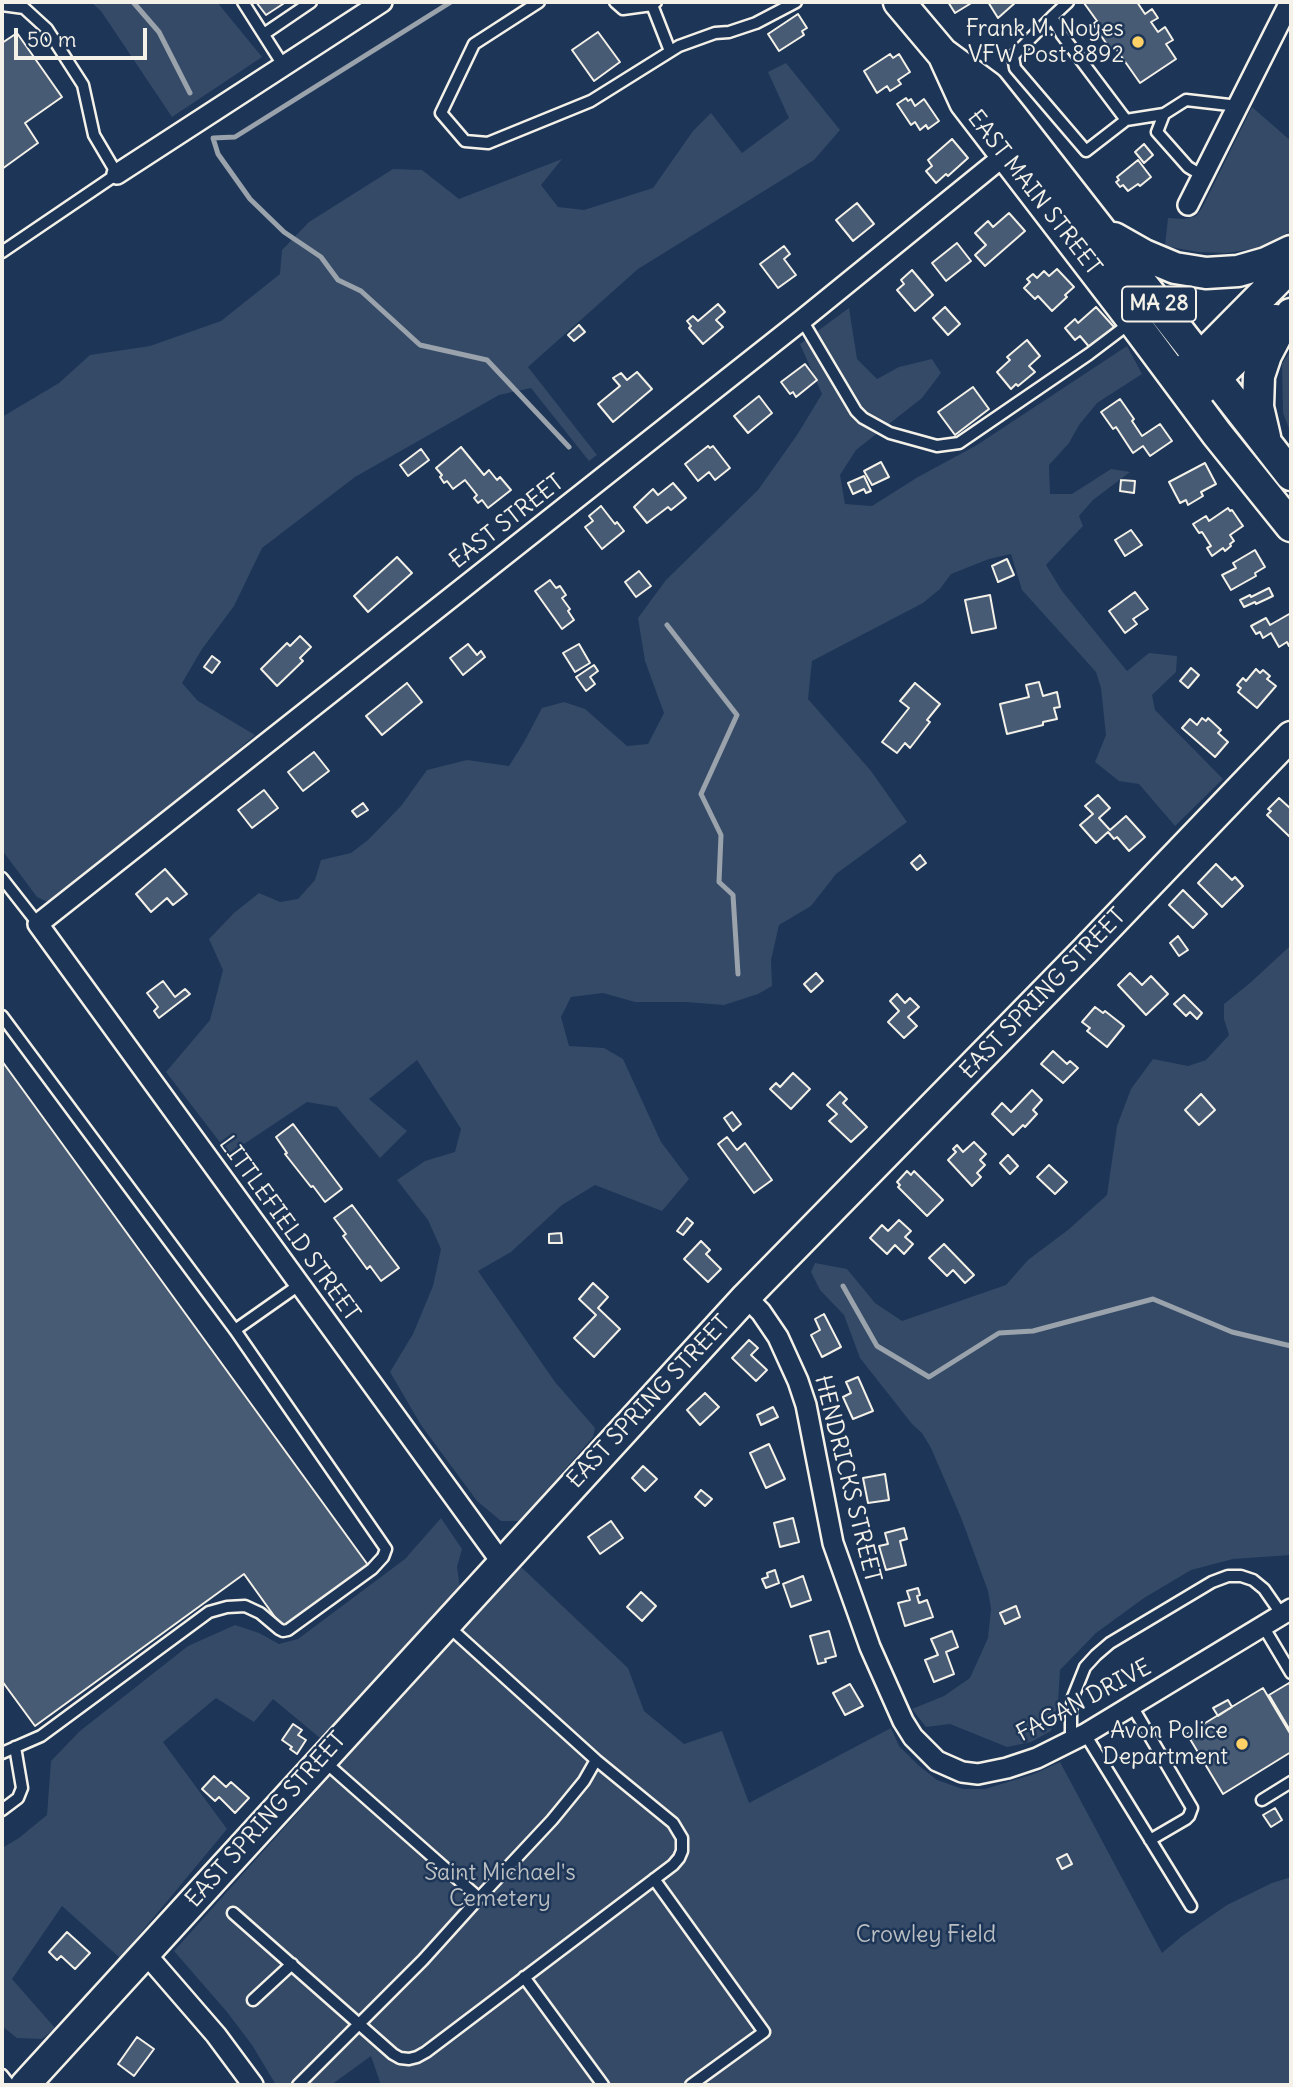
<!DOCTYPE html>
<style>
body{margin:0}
#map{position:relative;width:1293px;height:2087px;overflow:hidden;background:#1d3557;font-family:Delius,sans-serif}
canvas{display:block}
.frame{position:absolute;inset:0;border:4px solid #f4f1e8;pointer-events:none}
.scale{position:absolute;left:14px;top:28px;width:133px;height:32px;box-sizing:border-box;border:4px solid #f4f1e8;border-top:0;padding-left:9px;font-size:21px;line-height:24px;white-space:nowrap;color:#f4f1e8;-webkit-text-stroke:5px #1d3557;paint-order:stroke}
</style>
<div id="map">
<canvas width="1293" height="2087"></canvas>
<div class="frame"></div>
<div class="scale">50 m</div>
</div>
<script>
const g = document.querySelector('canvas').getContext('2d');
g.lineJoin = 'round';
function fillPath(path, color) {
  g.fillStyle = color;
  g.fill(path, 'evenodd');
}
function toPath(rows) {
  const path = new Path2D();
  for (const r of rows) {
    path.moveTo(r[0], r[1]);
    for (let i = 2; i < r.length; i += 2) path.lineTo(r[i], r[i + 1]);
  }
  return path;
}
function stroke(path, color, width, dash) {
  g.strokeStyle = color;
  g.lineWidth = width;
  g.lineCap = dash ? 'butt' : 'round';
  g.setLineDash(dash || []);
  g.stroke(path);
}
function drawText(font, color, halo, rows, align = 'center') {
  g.font = font + ' Delius,sans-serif';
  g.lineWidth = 5;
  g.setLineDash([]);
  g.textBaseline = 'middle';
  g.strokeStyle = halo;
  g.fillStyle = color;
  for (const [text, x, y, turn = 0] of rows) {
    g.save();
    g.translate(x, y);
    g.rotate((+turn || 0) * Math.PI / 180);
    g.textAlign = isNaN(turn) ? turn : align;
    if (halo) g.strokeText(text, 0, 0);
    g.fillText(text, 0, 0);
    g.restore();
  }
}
const green = toPath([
 [91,2,217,2,262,57,172,117,101,11],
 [786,63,840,130,814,160,638,269,528,367,597,455,589,461,531,388,499,395,355,477,262,548,234,606,202,649,182,683,198,701,255,735,199,783,50,903,37,897,2,850,2,417,59,383,90,355,150,346,221,321,280,274,282,250,309,222,393,169,422,170,459,199,562,159,541,185,558,207,584,210,653,188,693,131,711,113,742,153,789,118,768,72],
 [1252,107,1291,141,1291,231,1258,248,1226,253,1198,252,1165,246,1168,218,1184,219,1196,216,1202,208],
 [849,308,857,359,877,379,899,367,932,359,941,373,922,398,856,450,840,475,845,504,872,506,918,477,977,445,1127,346,1142,374,1097,403,1079,425,1069,443,1049,465,1050,494,1072,494,1111,469,1130,472,1093,500,1079,516,1083,526,1046,565,1062,591,1127,671,1149,653,1177,656,1176,672,1152,695,1155,710,1223,779,1175,826,1139,784,1119,781,1095,762,1106,735,1101,688,1096,672,1022,590,1011,554,989,559,951,574,940,589,923,603,812,661,808,699,871,771,907,822,836,874,811,906,779,925,771,960,772,986,758,994,724,1005,686,1002,635,1002,603,993,571,997,561,1017,569,1046,604,1048,623,1059,661,1142,689,1179,662,1211,595,1185,562,1205,511,1252,478,1271,555,1382,595,1428,593,1437,520,1521,501,1521,477,1501,421,1425,390,1372,413,1334,433,1286,441,1249,428,1220,397,1180,425,1161,455,1152,461,1129,417,1060,369,1099,407,1131,380,1158,337,1107,307,1102,229,1154,166,1072,210,1020,223,970,209,939,234,913,259,893,280,902,298,899,315,880,321,860,351,853,368,840,401,806,427,770,467,760,509,766,524,742,542,708,564,702,585,709,627,746,648,744,664,713,645,661,638,618,666,580,758,490,797,435,822,394,800,344],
 [1291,350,1291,434,1283,413,1282,364],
 [1291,939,1291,1555,1233,1559,1191,1570,1144,1598,1096,1633,1060,1670,1058,1703,1051,1731,1031,1742,1007,1747,950,1724,926,1727,912,1709,944,1696,970,1678,988,1638,991,1609,988,1591,962,1520,931,1448,922,1433,912,1424,860,1358,844,1315,820,1290,811,1272,815,1263,847,1269,875,1303,902,1321,1006,1285,1028,1260,1068,1230,1107,1195,1117,1126,1131,1089,1153,1059,1188,1066,1206,1060,1229,1035,1224,1019,1224,1004,1250,983,1289,947],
 [441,1518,462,1549,457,1567,460,1588,430,1622,320,1738,273,1699,254,1722,216,1698,163,1742,227,1829,120,1958,62,1906,12,1979,55,2028,42,2039,17,2038,2,2026,2,1848,19,1838,47,1815,51,1761,80,1731,188,1646,235,1625,259,1633,279,1644,298,1639,405,1559],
 [519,1565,628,1668,644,1711,684,1744,722,1731,749,1803,891,1728,899,1746,918,1765,937,1780,963,1789,985,1789,1034,1774,1060,1762,1162,1953,1182,1936,1227,1905,1272,1883,1291,1877,1291,2085,381,2085,371,2056,331,2085,276,2085,252,2045,227,2012,174,1951]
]);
const stream = toPath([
 [133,2,159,32,190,93],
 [451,2,235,137,213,138,218,154,250,199,284,232,321,257,338,280,361,291,420,345,487,360,569,447],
 [667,625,737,715,701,794,721,835,719,882,733,895,738,974],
 [843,1286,877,1346,929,1377,999,1333,1033,1331,1153,1299,1232,1332,1291,1346]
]);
const building = toPath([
 [256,2,286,2,266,15,256,2],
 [948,2,973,2,955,13,948,2],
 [988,2,1016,2,998,18,988,2],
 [1086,2,1137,2,1145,14,1152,9,1158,18,1151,22,1158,32,1165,27,1173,40,1166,44,1176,59,1140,83,1114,46,1110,49,1093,24,1097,21,1084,3,1086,2],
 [798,14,807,28,802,31,804,35,779,51,768,34,798,14],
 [598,32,620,62,594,81,572,50,598,32],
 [17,33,62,97,25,123,38,143,2,169,2,43,17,33],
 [890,54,893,58,899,54,910,72,898,80,901,84,890,91,887,86,877,93,864,71,890,54],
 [906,98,908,101,911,99,915,106,924,99,939,121,928,129,926,125,920,130,915,122,911,125,897,104,906,98],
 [952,139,968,158,948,176,946,174,936,183,926,171,932,166,928,160,952,139],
 [1144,144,1153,155,1144,163,1135,152,1144,144],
 [1138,160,1151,177,1140,186,1138,184,1128,191,1123,185,1120,187,1116,182,1119,180,1117,177,1138,160],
 [857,203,874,224,853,241,836,220,857,203],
 [1009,213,1025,231,985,266,975,255,986,245,975,233,988,221,993,227,1009,213],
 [957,243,971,261,946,281,932,263,957,243],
 [784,246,790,254,784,259,796,275,778,288,760,264,784,246],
 [1057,269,1074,287,1065,295,1067,297,1052,311,1038,296,1035,299,1024,288,1030,282,1027,279,1033,274,1037,278,1044,271,1049,276,1057,269],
 [912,270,933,295,915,311,897,290,904,284,901,280,912,270],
 [718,304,725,312,716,320,723,327,703,344,689,328,691,326,687,321,693,316,698,321,718,304],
 [945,307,960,324,948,335,933,318,945,307],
 [1096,307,1115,328,1091,349,1080,336,1075,340,1065,328,1075,319,1078,323,1096,307],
 [579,325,585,332,574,341,568,335,579,325],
 [1027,340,1040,356,1029,366,1035,372,1018,386,1016,384,1011,389,997,372,1010,360,1007,357,1027,340],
 [805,364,817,380,796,397,793,392,790,394,781,382,805,364],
 [637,372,652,389,613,422,598,404,620,386,613,378,621,373,627,380,637,372],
 [973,387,989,409,955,435,938,412,973,387],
 [759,396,772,413,748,433,734,416,759,396],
 [1120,399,1134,419,1132,421,1142,436,1160,424,1172,441,1150,456,1143,446,1133,453,1116,427,1113,429,1101,412,1120,399],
 [708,446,710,448,713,446,730,468,715,480,709,472,698,481,685,464,708,446],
 [461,447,484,475,489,470,497,480,500,477,511,490,488,508,482,500,478,503,474,498,477,495,465,480,453,489,447,481,444,483,440,477,442,475,436,468,461,447],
 [421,449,429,460,408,476,400,465,421,449],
 [881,462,889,477,872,485,864,471,881,462],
 [1205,463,1216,484,1201,492,1203,496,1188,505,1186,500,1180,503,1169,482,1205,463],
 [864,476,871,491,866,493,864,489,853,494,848,483,864,476],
 [1121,480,1135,481,1134,493,1120,491,1121,480],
 [673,483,686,498,671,510,668,507,647,523,634,507,653,489,658,495,673,483],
 [601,506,615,524,617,522,624,531,602,549,585,527,593,521,589,516,601,506],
 [1228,508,1230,511,1232,510,1243,526,1230,535,1234,541,1230,544,1231,546,1225,551,1223,548,1212,556,1207,548,1211,546,1202,532,1199,533,1193,524,1206,516,1209,521,1228,508],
 [1131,530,1142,545,1125,556,1115,540,1131,530],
 [1255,550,1265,567,1255,573,1256,576,1231,590,1222,575,1236,568,1233,563,1255,550],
 [397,557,412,573,368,612,354,596,397,557],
 [1007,559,1014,575,998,582,992,566,1007,559],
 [639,571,651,586,636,597,625,582,639,571],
 [550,580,556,588,560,586,566,595,562,598,570,609,568,611,574,620,562,629,535,591,550,580],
 [1269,588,1273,596,1256,604,1255,602,1244,607,1240,600,1250,595,1251,597,1269,588],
 [1135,592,1148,609,1133,619,1137,624,1125,633,1109,611,1135,592],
 [990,595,996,628,972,633,965,600,990,595],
 [1291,613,1291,645,1289,646,1287,642,1279,647,1271,633,1263,638,1260,632,1256,634,1251,626,1266,618,1270,625,1291,613],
 [300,636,311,647,300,658,303,661,277,686,261,669,287,643,290,646,300,636],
 [468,644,477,655,481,651,485,657,463,675,450,658,468,644],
 [579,644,590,663,575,672,563,653,579,644],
 [212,656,220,662,212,673,204,667,212,656],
 [594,665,598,671,590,677,595,684,586,691,576,677,594,665],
 [1191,668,1199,675,1188,688,1180,681,1191,668],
 [1256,669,1260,673,1263,670,1270,676,1267,679,1276,686,1257,708,1238,692,1241,688,1237,685,1243,678,1246,681,1256,669],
 [1039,682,1043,696,1057,692,1060,707,1054,708,1057,719,1043,722,1043,725,1007,734,1000,704,1029,697,1026,685,1039,682],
 [407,683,422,702,382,735,366,716,407,683],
 [915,683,940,704,927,720,930,722,910,748,905,743,897,753,882,742,909,708,900,701,915,683],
 [1202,718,1206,721,1208,718,1221,730,1218,733,1228,742,1215,757,1182,728,1190,719,1197,725,1202,718],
 [314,752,329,771,303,791,288,772,314,752],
 [264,790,278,808,252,828,238,810,264,790],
 [1098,795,1110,808,1099,818,1110,830,1126,816,1145,837,1129,851,1117,837,1114,839,1108,832,1096,843,1080,825,1093,814,1085,806,1098,795],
 [1279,798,1291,809,1291,838,1267,815,1271,811,1268,809,1279,798],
 [363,803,368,810,357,817,352,811,363,803],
 [920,855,926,863,917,870,911,863,920,855],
 [1216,864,1232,880,1235,877,1243,886,1222,907,1198,883,1216,864],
 [165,869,187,894,173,905,167,898,151,912,136,894,165,869],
 [1183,890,1207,914,1193,928,1169,905,1183,890],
 [1178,936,1188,950,1179,956,1170,943,1178,936],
 [816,973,823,981,811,992,804,984,816,973],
 [1130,973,1142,985,1151,976,1168,994,1146,1015,1118,985,1130,973],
 [163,981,175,997,185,989,190,994,159,1018,154,1011,158,1007,147,993,163,981],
 [897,994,905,1003,910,998,919,1007,908,1017,917,1026,904,1038,888,1022,899,1011,890,1001,897,994],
 [1184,995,1202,1013,1197,1019,1190,1012,1186,1016,1174,1004,1184,995],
 [1095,1007,1103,1013,1105,1011,1124,1026,1107,1047,1087,1031,1090,1028,1082,1022,1095,1007],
 [1053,1051,1067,1064,1070,1061,1078,1068,1063,1083,1041,1064,1053,1051],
 [2,1061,368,1565,282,1627,244,1574,35,1726,2,1681,2,1061],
 [793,1073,810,1089,791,1109,770,1089,776,1083,780,1087,793,1073],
 [1032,1090,1042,1100,1033,1110,1037,1114,1025,1127,1023,1125,1013,1135,992,1114,1002,1103,1011,1112,1032,1090],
 [840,1092,847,1099,843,1103,867,1127,851,1142,829,1121,837,1114,827,1105,840,1092],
 [1201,1094,1215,1110,1199,1125,1185,1110,1201,1094],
 [732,1112,741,1124,733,1131,724,1118,732,1112],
 [293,1124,342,1189,325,1202,313,1186,311,1187,285,1154,287,1153,276,1137,293,1124],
 [727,1137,737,1150,745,1143,772,1180,754,1193,718,1144,727,1137],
 [974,1142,986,1154,980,1160,985,1165,977,1173,981,1177,972,1186,948,1160,956,1152,953,1149,957,1145,963,1152,974,1142],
 [1008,1155,1018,1166,1010,1174,1000,1163,1008,1155],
 [1049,1165,1067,1182,1055,1194,1037,1177,1049,1165],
 [907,1171,911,1175,914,1171,943,1200,927,1216,898,1187,900,1185,897,1182,907,1171],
 [352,1205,399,1268,381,1281,370,1266,367,1269,343,1236,346,1234,334,1218,352,1205],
 [687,1218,693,1223,683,1235,677,1231,687,1218],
 [899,1220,911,1231,905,1237,913,1244,904,1254,895,1245,887,1254,870,1238,882,1225,888,1231,899,1220],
 [561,1233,562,1243,549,1243,549,1234,561,1233],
 [701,1241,710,1250,706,1254,721,1269,708,1282,684,1259,701,1241],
 [944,1244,974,1275,965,1283,953,1270,947,1276,929,1258,944,1244],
 [593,1283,608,1297,598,1308,620,1329,594,1357,574,1338,596,1315,579,1299,593,1283],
 [824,1314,841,1347,822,1357,811,1335,820,1330,815,1319,824,1314],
 [749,1340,758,1348,751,1355,767,1370,756,1381,732,1358,749,1340],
 [858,1377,873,1411,853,1419,843,1397,851,1393,846,1382,858,1377],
 [705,1393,719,1407,700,1425,687,1410,705,1393],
 [773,1407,778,1417,761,1425,757,1415,773,1407],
 [769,1444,785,1479,766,1488,750,1453,769,1444],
 [643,1466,657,1479,645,1491,632,1478,643,1466],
 [885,1474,889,1500,868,1503,863,1478,885,1474],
 [701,1490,712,1499,705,1506,695,1497,701,1490],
 [793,1518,799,1542,780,1547,774,1523,793,1518],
 [611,1521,623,1538,600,1554,588,1537,611,1521],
 [904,1528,907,1539,900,1541,906,1565,886,1570,879,1546,888,1544,885,1533,904,1528],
 [775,1570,779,1583,766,1588,762,1579,768,1577,767,1573,775,1570],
 [803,1576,811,1600,791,1607,783,1584,803,1576],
 [918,1588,920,1595,917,1596,919,1603,927,1600,933,1617,905,1626,898,1603,910,1600,907,1591,918,1588],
 [641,1592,656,1606,642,1621,627,1607,641,1592],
 [1016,1606,1020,1617,1005,1624,1000,1613,1016,1606],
 [829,1631,836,1656,825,1659,826,1662,818,1664,810,1636,829,1631],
 [952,1631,958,1647,946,1652,954,1674,934,1682,925,1660,938,1655,931,1639,952,1631],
 [1289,1683,1291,1688,1291,1732,1269,1695,1289,1683],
 [850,1684,863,1706,845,1715,833,1693,850,1684],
 [1263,1688,1291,1735,1291,1752,1223,1794,1187,1734,1263,1688],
 [1228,1700,1232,1707,1218,1716,1213,1708,1228,1700],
 [293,1724,302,1730,298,1735,306,1740,297,1754,290,1749,292,1747,282,1740,293,1724],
 [214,1776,226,1787,231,1782,249,1798,235,1813,219,1797,215,1801,202,1789,214,1776],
 [1275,1808,1282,1820,1271,1827,1263,1815,1275,1808],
 [1067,1854,1072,1864,1062,1869,1057,1859,1067,1854],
 [67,1932,90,1953,75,1969,61,1956,57,1960,49,1952,67,1932],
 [137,2037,154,2049,134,2076,118,2064,137,2037]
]);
const service = toPath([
 [243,2,283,65],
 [539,2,474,44,441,113,465,141,488,143,591,101,679,46,715,33,729,32,756,23,796,2],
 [615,2,623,9,652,5,656,2],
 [1068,2,1052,17,1062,35,1126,120,1164,114],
 [2,5,24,8,47,29,83,85,94,135,117,174,2,252],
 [652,5,670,51],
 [1052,17,1013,56,1015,68,1086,151,1126,120],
 [264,34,311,2],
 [1203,176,1188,167,1157,132,1164,114,1186,100,1238,106],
 [802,320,856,411,863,418,890,433,937,446,959,443,1089,354,1130,323],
 [2,878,38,924],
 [2,1016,235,1330,386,1549,383,1557,372,1569,288,1630,283,1631,279,1629,260,1613,245,1606,227,1607,209,1612,41,1736,2,1753],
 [235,1330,299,1285],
 [1263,1626,1291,1673],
 [449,1627,596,1760],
 [1132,1706,1192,1808,1189,1816,1186,1819,1150,1840],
 [1085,1734,1191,1906],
 [1071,1741,1071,1713,1073,1697,1085,1667,1096,1655,1110,1643,1212,1582,1228,1576,1241,1576,1253,1580,1264,1589,1282,1615],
 [1262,1800,1291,1782],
 [2,1810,18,1798,22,1788,15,1747],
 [654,1879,764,2032,691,2085],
 [233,1913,393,2054,400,2058,409,2059,417,2057,426,2052,673,1865,679,1858,682,1851,682,1838,673,1823,596,1760,584,1781,552,1820,479,1898],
 [524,1977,603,2085],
 [253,2000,292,1964],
 [2,2075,10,2085],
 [298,2085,423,1960,479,1898,325,1762]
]);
const minor = toPath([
 [117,174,382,2],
 [1188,205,1290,2],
 [746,1297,761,1312,778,1337,798,1381,806,1405,833,1543,870,1647,903,1721,913,1737,937,1761,962,1772,978,1774,1007,1768,1037,1758,1085,1734,1291,1609],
 [502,1563,38,924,802,320,1005,155],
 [145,1953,216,2035,253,2085]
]);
const secondary = toPath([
 [25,2085,746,1297,1085,951,1291,736]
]);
const primary = toPath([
 [899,2,942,53,988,87,1012,117,1291,475],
 [944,56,965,102,1133,321,1217,434,1291,526],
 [1114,238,1144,255,1175,268,1206,273,1238,271,1266,263,1291,251],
 [1184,371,1200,358,1291,266],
 [1202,389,1216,378,1275,320],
 [1265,437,1258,407,1259,376,1266,355,1277,334,1291,314]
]);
const markers = [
 [1138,42,7,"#ffd166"],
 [1242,1744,7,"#ffd166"]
];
const shields = [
 [1159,304,74]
];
const shieldNames = [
 ["MA 28",1159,304]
];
const poiNames = [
 ["Frank M. Noyes",1124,29],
 ["VFW Post 8892",1124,55],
 ["Avon Police",1228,1731],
 ["Department",1228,1757]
];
const streetNames = [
 ["EAST MAIN STREET",1034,193,52],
 ["EAST STREET",507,522,-38],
 ["EAST SPRING STREET",1043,994,-46],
 ["LITTLEFIELD STREET",289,1229,54],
 ["EAST SPRING STREET",649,1402,-47],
 ["HENDRICKS STREET",847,1479,76],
 ["FAGAN DRIVE",1084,1701,-28],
 ["EAST SPRING STREET",266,1820,-48]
];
const parkNames = [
 ["Saint Michael's",500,1873],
 ["Cemetery",500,1899],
 ["Crowley Field",926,1935]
];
fillPath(green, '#354a67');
stroke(stream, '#9aa2ab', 5);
fillPath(building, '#485b74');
stroke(building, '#f4f1e8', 2);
stroke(service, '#f4f1e8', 15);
stroke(minor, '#f4f1e8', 24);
stroke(secondary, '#f4f1e8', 33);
stroke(primary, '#f4f1e8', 35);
stroke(service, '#1d3557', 10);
stroke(minor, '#1d3557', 19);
stroke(secondary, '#1d3557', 28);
stroke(primary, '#1d3557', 30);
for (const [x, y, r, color] of markers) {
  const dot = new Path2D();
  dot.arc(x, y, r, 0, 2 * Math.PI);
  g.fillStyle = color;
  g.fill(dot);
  stroke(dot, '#1d3557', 2.5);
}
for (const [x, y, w] of shields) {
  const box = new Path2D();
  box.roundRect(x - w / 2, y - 17.5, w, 35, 5);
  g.fillStyle = '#1d3557';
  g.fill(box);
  stroke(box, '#f4f1e8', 2);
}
drawText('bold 21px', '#f4f1e8', null, shieldNames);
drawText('23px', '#f4f1e8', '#1d3557', poiNames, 'right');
drawText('23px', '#f4f1e8', '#1d3557', streetNames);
drawText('23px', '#bbbfc1', '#1d3557', parkNames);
</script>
